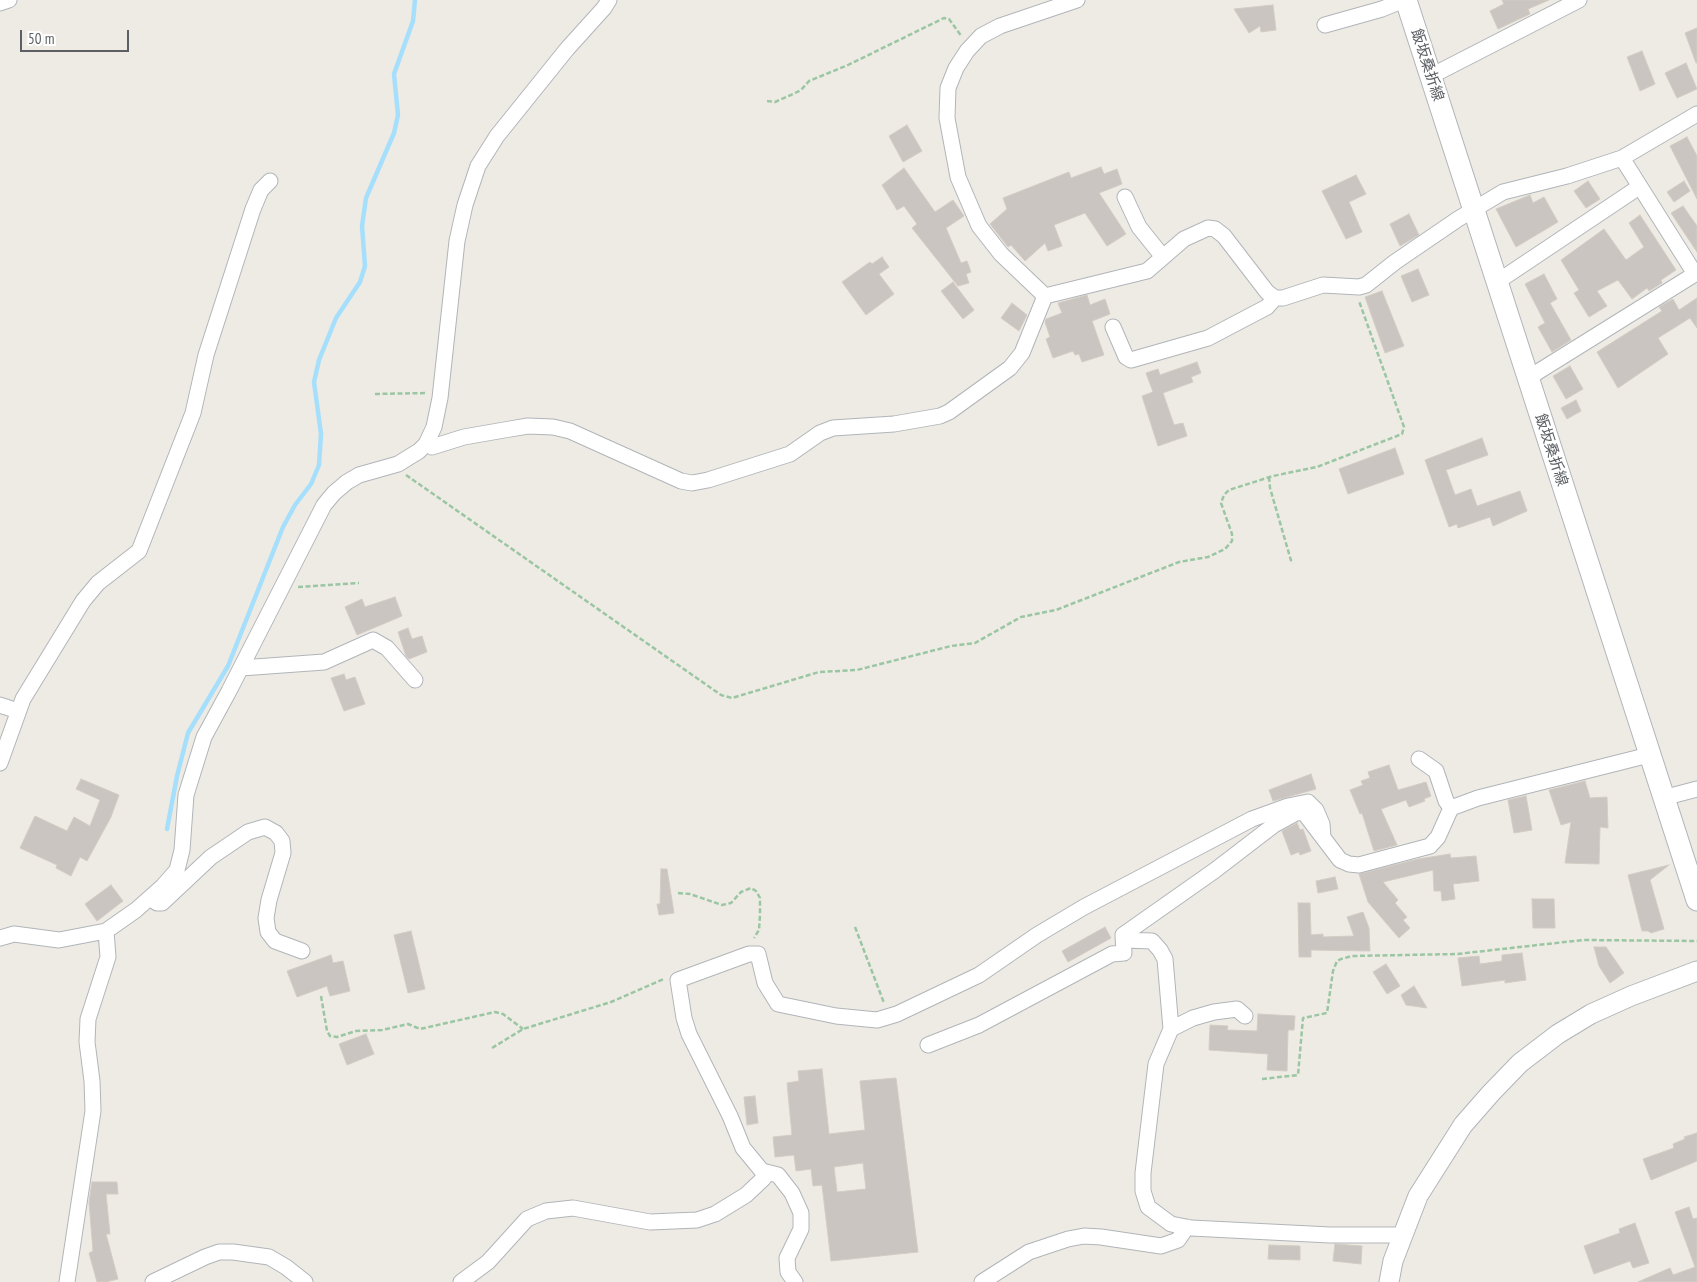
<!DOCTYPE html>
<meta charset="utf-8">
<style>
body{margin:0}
#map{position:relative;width:1697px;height:1282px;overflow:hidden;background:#eeebe4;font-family:"PT Sans Narrow",sans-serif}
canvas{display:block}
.scale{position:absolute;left:20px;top:30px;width:109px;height:22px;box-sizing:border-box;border:2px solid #5c6064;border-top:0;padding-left:6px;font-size:15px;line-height:18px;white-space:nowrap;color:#5c6064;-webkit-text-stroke:4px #fff;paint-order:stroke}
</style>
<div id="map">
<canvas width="1697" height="1282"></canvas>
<div class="scale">50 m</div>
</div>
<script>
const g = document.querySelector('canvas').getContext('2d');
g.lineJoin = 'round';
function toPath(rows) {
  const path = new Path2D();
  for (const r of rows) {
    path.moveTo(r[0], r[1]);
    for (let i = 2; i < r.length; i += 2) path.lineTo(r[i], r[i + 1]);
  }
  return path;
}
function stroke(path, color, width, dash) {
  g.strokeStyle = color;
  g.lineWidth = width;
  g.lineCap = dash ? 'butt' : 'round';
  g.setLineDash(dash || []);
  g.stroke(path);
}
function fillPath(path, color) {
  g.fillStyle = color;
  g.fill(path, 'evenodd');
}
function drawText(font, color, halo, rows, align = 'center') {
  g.font = font + ' "PT Sans Narrow","Noto Sans JP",sans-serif';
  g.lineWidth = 5;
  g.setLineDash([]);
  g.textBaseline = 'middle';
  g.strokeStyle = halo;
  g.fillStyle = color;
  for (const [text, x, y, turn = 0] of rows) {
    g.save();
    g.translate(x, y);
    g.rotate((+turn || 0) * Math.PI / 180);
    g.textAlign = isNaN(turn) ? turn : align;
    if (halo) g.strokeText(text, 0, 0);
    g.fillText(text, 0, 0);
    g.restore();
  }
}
const stream = toPath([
 [167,829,177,776,188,733,228,666,283,527,295,505,311,484,319,465,321,434,314,382,319,360,336,318,360,282,365,266,362,226,366,198,394,133,398,115,394,74,413,21,415,0]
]);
const building = toPath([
 [1502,0,1549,0,1528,9,1530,14,1498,29,1490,11,1504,4,1502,0],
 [1273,5,1276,30,1261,32,1260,26,1249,33,1234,9,1273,5],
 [1697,28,1697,63,1696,63,1685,33,1697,28],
 [1642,51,1655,84,1640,91,1627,57,1642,51],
 [1686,63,1697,89,1677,98,1665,73,1686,63],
 [907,125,922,151,903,162,889,136,907,125],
 [1687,137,1697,156,1697,199,1670,146,1687,137],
 [1101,167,1104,174,1117,169,1122,184,1099,193,1126,234,1107,246,1085,213,1054,225,1062,246,1048,251,1045,243,1025,261,1011,245,1008,247,990,224,1007,209,1003,198,1069,172,1071,178,1101,167],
 [904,168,935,212,953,200,964,216,946,228,961,263,967,261,971,272,966,274,969,283,958,286,912,228,917,224,904,206,897,210,882,185,904,168],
 [1356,175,1366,194,1349,202,1362,232,1346,239,1322,191,1356,175],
 [1588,181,1600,199,1586,208,1574,191,1588,181],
 [1684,181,1690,191,1674,202,1667,192,1684,181],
 [1530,195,1533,203,1544,197,1558,222,1516,247,1496,209,1530,195],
 [1683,206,1697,226,1697,252,1671,213,1683,206],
 [1409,214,1419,235,1400,246,1390,224,1409,214],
 [1640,215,1676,270,1661,280,1662,283,1649,291,1647,288,1632,299,1618,280,1597,291,1607,306,1589,317,1574,293,1579,290,1561,260,1604,229,1626,260,1644,247,1629,223,1640,215],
 [882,257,889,267,879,274,894,294,866,315,842,282,870,262,872,264,882,257],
 [1418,269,1429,295,1412,302,1401,276,1418,269],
 [1544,274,1557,299,1550,303,1571,340,1552,352,1538,327,1545,323,1525,284,1544,274],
 [953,282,974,310,963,319,941,291,953,282],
 [1382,291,1404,346,1385,353,1365,297,1382,291],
 [1087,295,1090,305,1105,299,1110,314,1092,321,1104,355,1082,362,1079,354,1075,355,1073,351,1053,358,1046,339,1050,337,1045,322,1046,319,1062,313,1058,303,1087,295],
 [1697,298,1697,328,1690,318,1658,338,1668,354,1618,388,1597,352,1662,311,1659,307,1673,299,1679,310,1697,298],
 [1012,303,1027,315,1019,331,1001,318,1012,303],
 [1197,362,1201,373,1191,377,1193,382,1163,393,1174,425,1183,423,1187,436,1158,446,1142,396,1153,392,1146,373,1158,369,1160,375,1197,362],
 [1570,366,1583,389,1566,399,1553,376,1570,366],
 [1576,400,1581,411,1567,419,1561,408,1576,400],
 [1482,438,1488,455,1446,470,1455,495,1471,489,1477,506,1520,491,1527,511,1493,526,1490,517,1458,528,1457,524,1449,527,1425,460,1482,438],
 [1395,448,1404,474,1348,494,1339,469,1395,448],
 [395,597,402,616,357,635,345,607,362,599,365,607,395,597],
 [408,628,412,639,422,636,427,652,409,659,406,656,398,632,408,628],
 [344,674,346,680,355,677,365,704,344,711,331,678,344,674],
 [1389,765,1398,790,1426,782,1431,796,1424,799,1425,801,1409,807,1406,800,1381,809,1397,845,1374,851,1362,813,1360,814,1350,790,1363,785,1361,781,1370,778,1368,772,1389,765],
 [1311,774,1316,789,1273,801,1269,790,1311,774],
 [81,779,119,795,111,817,87,861,80,857,71,876,56,868,57,865,20,848,35,816,67,831,74,817,90,826,100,800,76,789,81,779],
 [1585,781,1590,798,1607,797,1608,828,1600,827,1599,864,1565,863,1571,822,1561,825,1549,790,1585,781],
 [1526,796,1532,830,1514,833,1508,800,1526,796],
 [1297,823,1300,830,1303,829,1311,851,1300,855,1299,852,1291,855,1282,831,1297,823],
 [1450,854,1451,858,1476,856,1478,872,1479,881,1453,884,1455,899,1442,901,1441,891,1434,891,1433,870,1383,882,1398,900,1395,903,1407,917,1403,920,1410,928,1399,938,1368,902,1359,874,1418,859,1450,854],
 [1669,865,1650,880,1664,929,1651,933,1648,931,1642,931,1628,875,1669,865],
 [661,869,667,869,674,913,659,915,657,904,660,904,661,869],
 [1335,877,1338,889,1318,893,1316,881,1335,877],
 [111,885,123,901,97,921,85,904,111,885],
 [1532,899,1554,899,1555,928,1533,928,1532,899],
 [1298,903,1310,903,1311,935,1323,934,1323,937,1354,936,1347,917,1363,912,1369,928,1370,951,1311,950,1311,957,1299,957,1298,903],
 [1105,927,1111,938,1068,962,1062,951,1105,927],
 [411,931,425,989,408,993,394,935,411,931],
 [1594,947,1606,947,1624,973,1610,983,1599,966,1594,947],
 [1522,953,1526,980,1505,983,1505,980,1462,986,1458,958,1479,956,1480,964,1502,961,1502,955,1522,953],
 [331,955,333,963,343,961,350,991,330,996,327,986,297,997,287,971,331,955],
 [1386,964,1400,986,1387,994,1373,972,1386,964],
 [1414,986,1427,1008,1406,1005,1401,995,1414,986],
 [1258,1014,1295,1016,1294,1030,1288,1030,1287,1071,1267,1070,1268,1054,1209,1050,1210,1025,1228,1026,1227,1030,1257,1031,1258,1014],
 [366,1034,374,1054,347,1065,339,1044,366,1034],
 [822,1069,829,1134,865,1130,860,1081,896,1078,918,1252,831,1261,822,1185,813,1186,811,1169,796,1171,794,1155,775,1157,773,1137,792,1135,787,1083,799,1081,798,1071,822,1069],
 [863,1163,866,1189,837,1192,834,1167,863,1163],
 [755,1096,758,1123,747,1125,744,1097,755,1096],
 [1697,1133,1697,1161,1651,1180,1643,1159,1674,1148,1673,1144,1685,1139,1684,1137,1697,1133],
 [92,1182,117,1182,118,1194,106,1194,110,1234,106,1234,118,1279,106,1282,97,1282,89,1253,93,1251,89,1202,92,1182],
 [1689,1207,1693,1219,1697,1218,1697,1282,1638,1282,1670,1268,1673,1275,1695,1267,1675,1212,1689,1207],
 [1635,1223,1649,1263,1633,1268,1630,1261,1594,1274,1584,1246,1620,1233,1619,1229,1635,1223],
 [1335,1244,1362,1246,1361,1264,1333,1261,1335,1244],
 [1269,1245,1300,1246,1300,1260,1268,1259,1269,1245]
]);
const path = toPath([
 [767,101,775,102,791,95,801,90,809,81,848,65,944,18,949,19,962,37],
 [375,394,427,393],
 [406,475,721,695,732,698,819,672,857,670,951,646,975,643,1021,617,1056,610,1179,562,1208,557,1225,549,1232,541,1232,534,1221,503,1224,495,1229,490,1273,476,1317,467,1402,434,1404,427,1359,301],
 [1269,477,1270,488,1292,564],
 [298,587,359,583],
 [678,893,690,894,722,905,731,903,741,892,751,888,756,891,760,898,760,915,759,930,754,938],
 [855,927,884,1003],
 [321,996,327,1031,330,1036,337,1037,356,1031,382,1030,408,1024,420,1029,495,1012,503,1014,523,1029],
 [492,1048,523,1029,611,1002,664,979],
 [1262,1079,1298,1075,1303,1018,1327,1013,1333,971,1337,961,1341,959,1352,956,1457,954,1583,940,1697,941]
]);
const minor = toPath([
 [1077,0,1000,26,981,36,967,51,956,68,948,88,947,118,958,177,979,226,1001,254,1045,296,1147,271,1184,239,1208,228,1215,229,1224,236,1267,292,1275,298,1283,298,1323,285,1359,287,1366,285,1395,262,1458,219,1503,192,1567,176,1622,158,1697,114],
 [0,3,9,0],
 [1325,25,1382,9,1404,0],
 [1431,76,1579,0],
 [1125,197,1139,227,1163,257],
 [1497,282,1639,187],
 [1113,327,1126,357,1131,360,1208,338,1267,307,1275,298],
 [1528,378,1695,274,1622,158],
 [432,447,464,437,510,429,528,426,553,427,570,431,681,481,692,483,708,480,790,454,820,433,833,428,894,424,940,416,949,412,1010,368,1022,353,1045,296],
 [241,668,324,662,373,640,387,648,415,680],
 [0,705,18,711],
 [1419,759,1436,771,1446,801,1451,808],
 [0,763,23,699,83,601,98,583,139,551,193,413,206,355,253,209,261,190,270,181],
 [1663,798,1697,789],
 [150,898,157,903,162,903,211,857,248,832,265,827,276,833,282,841,283,853,269,900,266,918,268,932,275,941,302,951],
 [0,938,14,934,59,940,106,931,136,910,163,886,177,870,182,850,186,795,204,737,229,691,324,505,334,493,347,482,359,475,398,464,419,451,426,444,434,427,440,398,457,241,465,205,478,166,497,136,567,49,604,8,609,0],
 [1125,940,1152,941,1160,950,1165,959,1171,1029,1156,1064,1143,1173,1143,1191,1148,1207,1171,1224,1191,1228,1330,1235,1402,1235],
 [1171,1029,1193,1018,1214,1012,1237,1009,1245,1016],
 [928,1045,979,1025,1112,954,1124,953,1123,935,1214,871,1274,825,1296,813,1302,812,1305,814,1340,860,1349,864,1359,865,1430,846,1438,837,1451,808,1478,798,1649,755],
 [762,1171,778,1175,792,1193,801,1213,801,1229,787,1258,788,1272,795,1282],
 [67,1282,93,1111,92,1081,87,1042,88,1019,108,957,106,931],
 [153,1282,205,1257,219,1252,233,1252,269,1257,286,1267,305,1282],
 [461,1282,488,1262,527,1219,546,1211,573,1208,650,1222,697,1220,715,1214,746,1195,764,1178,762,1171,743,1148,730,1116,689,1034,684,1018,678,980,749,954,758,954,765,983,778,1004,836,1016,877,1020,897,1014,979,975,1037,935,1084,907,1252,819,1288,806,1308,802,1316,810,1322,824,1323,837],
 [982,1282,1029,1252,1068,1239,1084,1236,1101,1237,1161,1246,1178,1240,1187,1227]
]);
const tertiary = toPath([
 [1389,1282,1393,1261,1418,1196,1463,1125,1491,1093,1520,1063,1558,1034,1591,1014,1631,996,1697,971]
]);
const secondary = toPath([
 [1406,0,1697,900]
]);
const streetNames = [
 ["飯坂桑折線",1427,65,72],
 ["飯坂桑折線",1551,450,72]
];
stroke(stream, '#a6dffc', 4.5);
fillPath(building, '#cac5c1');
stroke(building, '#d3ccc3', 1);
stroke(minor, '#b1b5b9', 17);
stroke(tertiary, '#b1b5b9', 21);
stroke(secondary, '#b1b4b9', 23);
stroke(path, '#9bc6a3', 2.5, [5, 2.5]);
stroke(minor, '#fff', 15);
stroke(tertiary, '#fff', 19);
stroke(secondary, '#fff', 21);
drawText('15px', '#5c6064', '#fff', streetNames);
</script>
